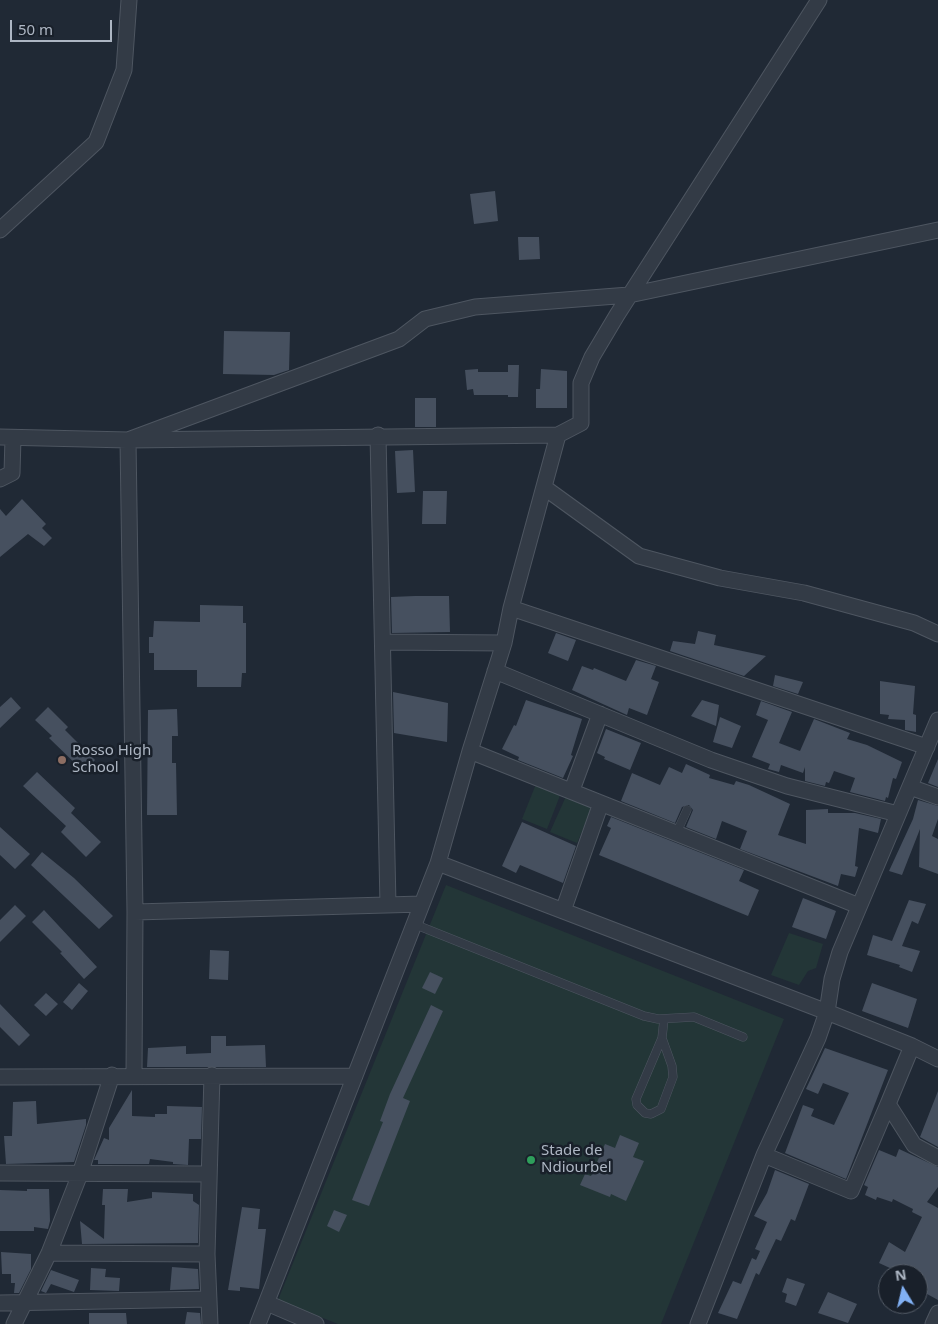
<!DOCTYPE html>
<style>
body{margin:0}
#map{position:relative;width:938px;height:1324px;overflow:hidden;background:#202935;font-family:"Noto Sans",sans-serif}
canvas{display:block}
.north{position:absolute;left:878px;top:1264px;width:50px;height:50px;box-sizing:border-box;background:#19202a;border:1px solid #545c67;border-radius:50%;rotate:351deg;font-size:14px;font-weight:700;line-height:20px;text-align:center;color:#adb6c3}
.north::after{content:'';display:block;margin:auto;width:18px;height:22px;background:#81b0f3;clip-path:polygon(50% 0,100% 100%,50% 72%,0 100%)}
.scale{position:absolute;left:10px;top:20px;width:102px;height:22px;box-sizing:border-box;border:2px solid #adb6c3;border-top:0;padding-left:6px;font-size:15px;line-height:18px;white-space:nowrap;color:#adb6c3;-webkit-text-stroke:4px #19202a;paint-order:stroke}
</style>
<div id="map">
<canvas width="938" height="1324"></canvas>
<div class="north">N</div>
<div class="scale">50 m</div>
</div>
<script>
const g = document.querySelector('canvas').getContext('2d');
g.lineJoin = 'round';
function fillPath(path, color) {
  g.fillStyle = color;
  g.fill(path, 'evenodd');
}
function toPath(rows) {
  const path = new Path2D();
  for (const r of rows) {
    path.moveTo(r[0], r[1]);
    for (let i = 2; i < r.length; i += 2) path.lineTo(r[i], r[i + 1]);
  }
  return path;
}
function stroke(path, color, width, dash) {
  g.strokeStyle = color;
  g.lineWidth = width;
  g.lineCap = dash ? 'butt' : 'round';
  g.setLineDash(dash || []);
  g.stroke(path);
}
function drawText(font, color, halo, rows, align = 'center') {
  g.font = font + ' "Noto Sans",sans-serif';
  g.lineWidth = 5;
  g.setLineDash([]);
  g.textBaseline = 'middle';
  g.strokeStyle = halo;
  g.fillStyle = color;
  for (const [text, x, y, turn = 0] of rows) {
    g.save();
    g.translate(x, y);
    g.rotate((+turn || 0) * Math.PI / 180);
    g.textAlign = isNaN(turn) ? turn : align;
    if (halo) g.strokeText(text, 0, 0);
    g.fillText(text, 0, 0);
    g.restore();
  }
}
const green = toPath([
 [536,784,561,793,547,829,522,819],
 [567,794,593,806,577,843,550,832],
 [446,885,784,1019,661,1324,338,1324,278,1300],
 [789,933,823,944,816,968,808,971,799,985,771,975]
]);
const building = toPath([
 [495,191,498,221,474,224,470,194],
 [518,237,539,237,540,259,519,260],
 [224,331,290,332,289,370,274,375,223,374],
 [508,365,519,365,518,397,508,397,508,395,474,395,473,389,467,390,465,370,478,369,478,372,508,372],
 [541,369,567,371,567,408,536,408,536,389,540,389],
 [415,398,436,398,436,427,415,427],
 [413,450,415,492,397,493,395,451],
 [423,491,447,491,446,524,422,524],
 [22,499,46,524,42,528,52,538,44,546,28,534,0,557,0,509,6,516],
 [415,596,449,596,450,632,392,633,391,597],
 [200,605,243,606,243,623,246,623,246,673,242,673,241,687,197,687,197,670,154,670,154,653,149,653,149,637,153,637,154,621,200,622],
 [698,631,716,635,714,645,766,656,744,676,670,651,673,641,695,644],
 [556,633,576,640,568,661,548,653],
 [636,660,656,666,651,679,659,682,647,715,629,708,627,715,572,690,582,666,593,670,594,668,626,681],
 [775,675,803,682,798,694,773,686],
 [880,681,915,686,913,714,916,715,916,732,905,730,905,720,888,719,889,715,880,714],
 [393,692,448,703,447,742,394,733],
 [11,697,21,708,0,728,0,707],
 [526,700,582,719,571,755,573,756,563,778,518,760,519,757,502,749,514,725,516,726],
 [702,700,719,705,716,726,691,716],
 [761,701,792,712,779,743,800,751,814,719,850,733,847,739,867,745,902,762,896,779,893,778,888,798,886,797,885,801,850,792,855,778,834,771,829,783,826,782,825,786,805,781,805,767,803,773,781,765,779,772,768,769,770,764,752,757,768,720,756,715],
 [48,707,68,727,65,730,95,760,84,772,49,738,52,736,35,720],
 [177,709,178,736,172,736,172,763,176,763,177,815,147,815,148,710],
 [720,717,741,726,732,748,713,742],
 [606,729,641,743,630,770,604,759,605,757,597,753],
 [938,759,938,787,928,783],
 [686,764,710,775,709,778,734,785,736,781,749,785,790,804,778,835,806,844,806,810,828,809,828,813,855,813,881,819,878,833,859,828,855,866,858,867,855,877,841,874,838,886,740,849,747,831,722,821,716,839,686,827,693,810,689,805,682,807,675,823,621,801,632,773,660,785,669,767,682,773],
 [37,772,75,808,71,813,101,842,86,857,61,832,66,826,23,786],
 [918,800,938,806,938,819,932,836,938,839,938,874,919,867,920,829,902,875,889,871,913,819],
 [611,817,744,870,739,881,759,890,748,916,599,855,611,828,607,826],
 [522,822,576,846,563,883,520,865,516,873,502,866],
 [0,827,30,854,15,869,0,855],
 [42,852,74,878,113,916,99,929,31,865],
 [803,898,836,911,826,939,792,927],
 [909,900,926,904,918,924,912,921,902,946,920,951,912,972,899,967,900,965,867,955,873,935,892,941],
 [15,905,26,916,0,942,0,920],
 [44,910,97,967,84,979,60,953,62,952,32,922],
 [210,950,229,951,228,980,209,979],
 [430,972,443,978,435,994,422,988],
 [79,983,88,991,72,1010,63,1002],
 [872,983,917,999,908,1028,862,1011],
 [46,993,58,1004,46,1016,34,1005],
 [0,1004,30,1035,19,1046,0,1027],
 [431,1005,443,1011,403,1098,410,1101,369,1206,352,1200,383,1122,380,1121,390,1094],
 [211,1036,226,1036,226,1046,265,1045,266,1067,147,1067,148,1048,186,1046,186,1054,211,1053],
 [825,1048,888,1070,846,1179,785,1153,803,1105,814,1109,811,1116,834,1125,849,1093,823,1083,818,1094,806,1089],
 [132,1090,132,1116,155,1117,155,1114,167,1114,167,1106,202,1107,201,1139,189,1139,188,1165,173,1164,173,1162,150,1159,149,1164,98,1164,98,1160,94,1160,104,1138,109,1140,109,1128],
 [938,1091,938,1147,920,1137],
 [36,1101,37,1124,86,1119,86,1125,74,1162,6,1164,4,1136,12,1136,13,1102],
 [620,1135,639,1143,633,1157,644,1161,626,1201,611,1194,610,1197,580,1185,585,1174,591,1176,605,1144,615,1148],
 [899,1149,938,1167,938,1187,927,1202,938,1208,938,1300,918,1289,918,1274,903,1274,879,1263,889,1242,905,1252,922,1217,912,1212,913,1209,893,1199,892,1202,877,1197,876,1200,865,1195,868,1187,864,1185,879,1150,896,1157],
 [775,1170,809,1184,795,1221,791,1219,781,1241,776,1239,759,1275,756,1273,737,1319,718,1313,733,1281,741,1284,752,1258,756,1260,760,1251,755,1249,767,1222,754,1216,767,1193],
 [27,1189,49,1189,50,1221,48,1229,34,1227,34,1231,0,1231,0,1190,27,1191],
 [103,1189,128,1189,127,1202,152,1198,152,1192,193,1194,193,1201,199,1205,198,1243,82,1244,80,1221,104,1239,105,1205,102,1205],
 [242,1207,260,1209,258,1229,266,1229,259,1289,240,1287,240,1291,228,1290],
 [334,1210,347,1215,339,1232,327,1226],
 [1,1252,31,1254,31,1269,19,1293,14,1293,15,1283,11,1283,11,1274,2,1274],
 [172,1267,198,1269,199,1289,170,1290],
 [91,1268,106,1269,105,1277,120,1278,119,1291,90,1290],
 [51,1270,79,1280,74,1292,51,1284,46,1293,41,1291],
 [787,1278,805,1284,796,1306,785,1302,787,1294,782,1292],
 [828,1292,857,1304,848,1323,818,1313],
 [187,1312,200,1313,201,1324,185,1324],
 [89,1313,126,1313,127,1324,89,1324]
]);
const lane = toPath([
 [676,834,687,810],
 [414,924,644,1016,658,1019,694,1017,743,1037],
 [662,1038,672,1066,673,1077,661,1109,651,1114,645,1113,637,1105,636,1099,662,1038],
 [662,1038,664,1019]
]);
const street = toPath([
 [0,230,96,142,124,70,129,0],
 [378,435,388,905],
 [0,437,128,440,558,435],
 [128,440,399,339,425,319,475,307,629,295,938,230],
 [128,440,135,912,134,1075],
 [0,479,12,473,13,438],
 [545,488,639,556,720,578,804,593,914,623,938,634],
 [511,608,927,747],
 [383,642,504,643],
 [495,671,711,760,787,786,898,814],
 [470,751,859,906],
 [910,787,938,797],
 [572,790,600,714],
 [438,863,827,1012,912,1046,938,1059],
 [563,911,601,803],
 [135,912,422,904],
 [912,1046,888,1104,914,1145,938,1158],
 [0,1077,355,1076],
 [764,1155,851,1191,888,1104],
 [0,1173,209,1174],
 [49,1253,207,1254],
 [0,1303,209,1299],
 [267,1303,316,1324],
 [14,1324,49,1253,80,1174,112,1075],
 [210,1324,207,1254,212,1075],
 [258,1324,438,863,470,751,504,643,511,608,558,435,581,423,581,383,592,357,617,315,819,0],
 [698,1324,764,1155,818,1038,827,1012,832,979,840,952,938,720],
 [933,1324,938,1313]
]);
const markers = [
 [62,760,5,"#8d6e63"],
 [531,1160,5,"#2e9e5b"]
];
const poiNames = [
 ["Rosso High",72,751],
 ["School",72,768],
 ["Stade de",541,1151],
 ["Ndiourbel",541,1168]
];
fillPath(green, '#233637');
fillPath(building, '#46505f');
stroke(lane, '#4e5661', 9);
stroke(street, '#4e5661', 17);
stroke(lane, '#333b46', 8);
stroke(street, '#333b46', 15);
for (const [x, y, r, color] of markers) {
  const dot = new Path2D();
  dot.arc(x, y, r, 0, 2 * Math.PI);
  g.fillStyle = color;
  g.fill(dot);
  stroke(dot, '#19202a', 2);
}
drawText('15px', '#adb6c3', '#19202a', poiNames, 'left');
</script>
